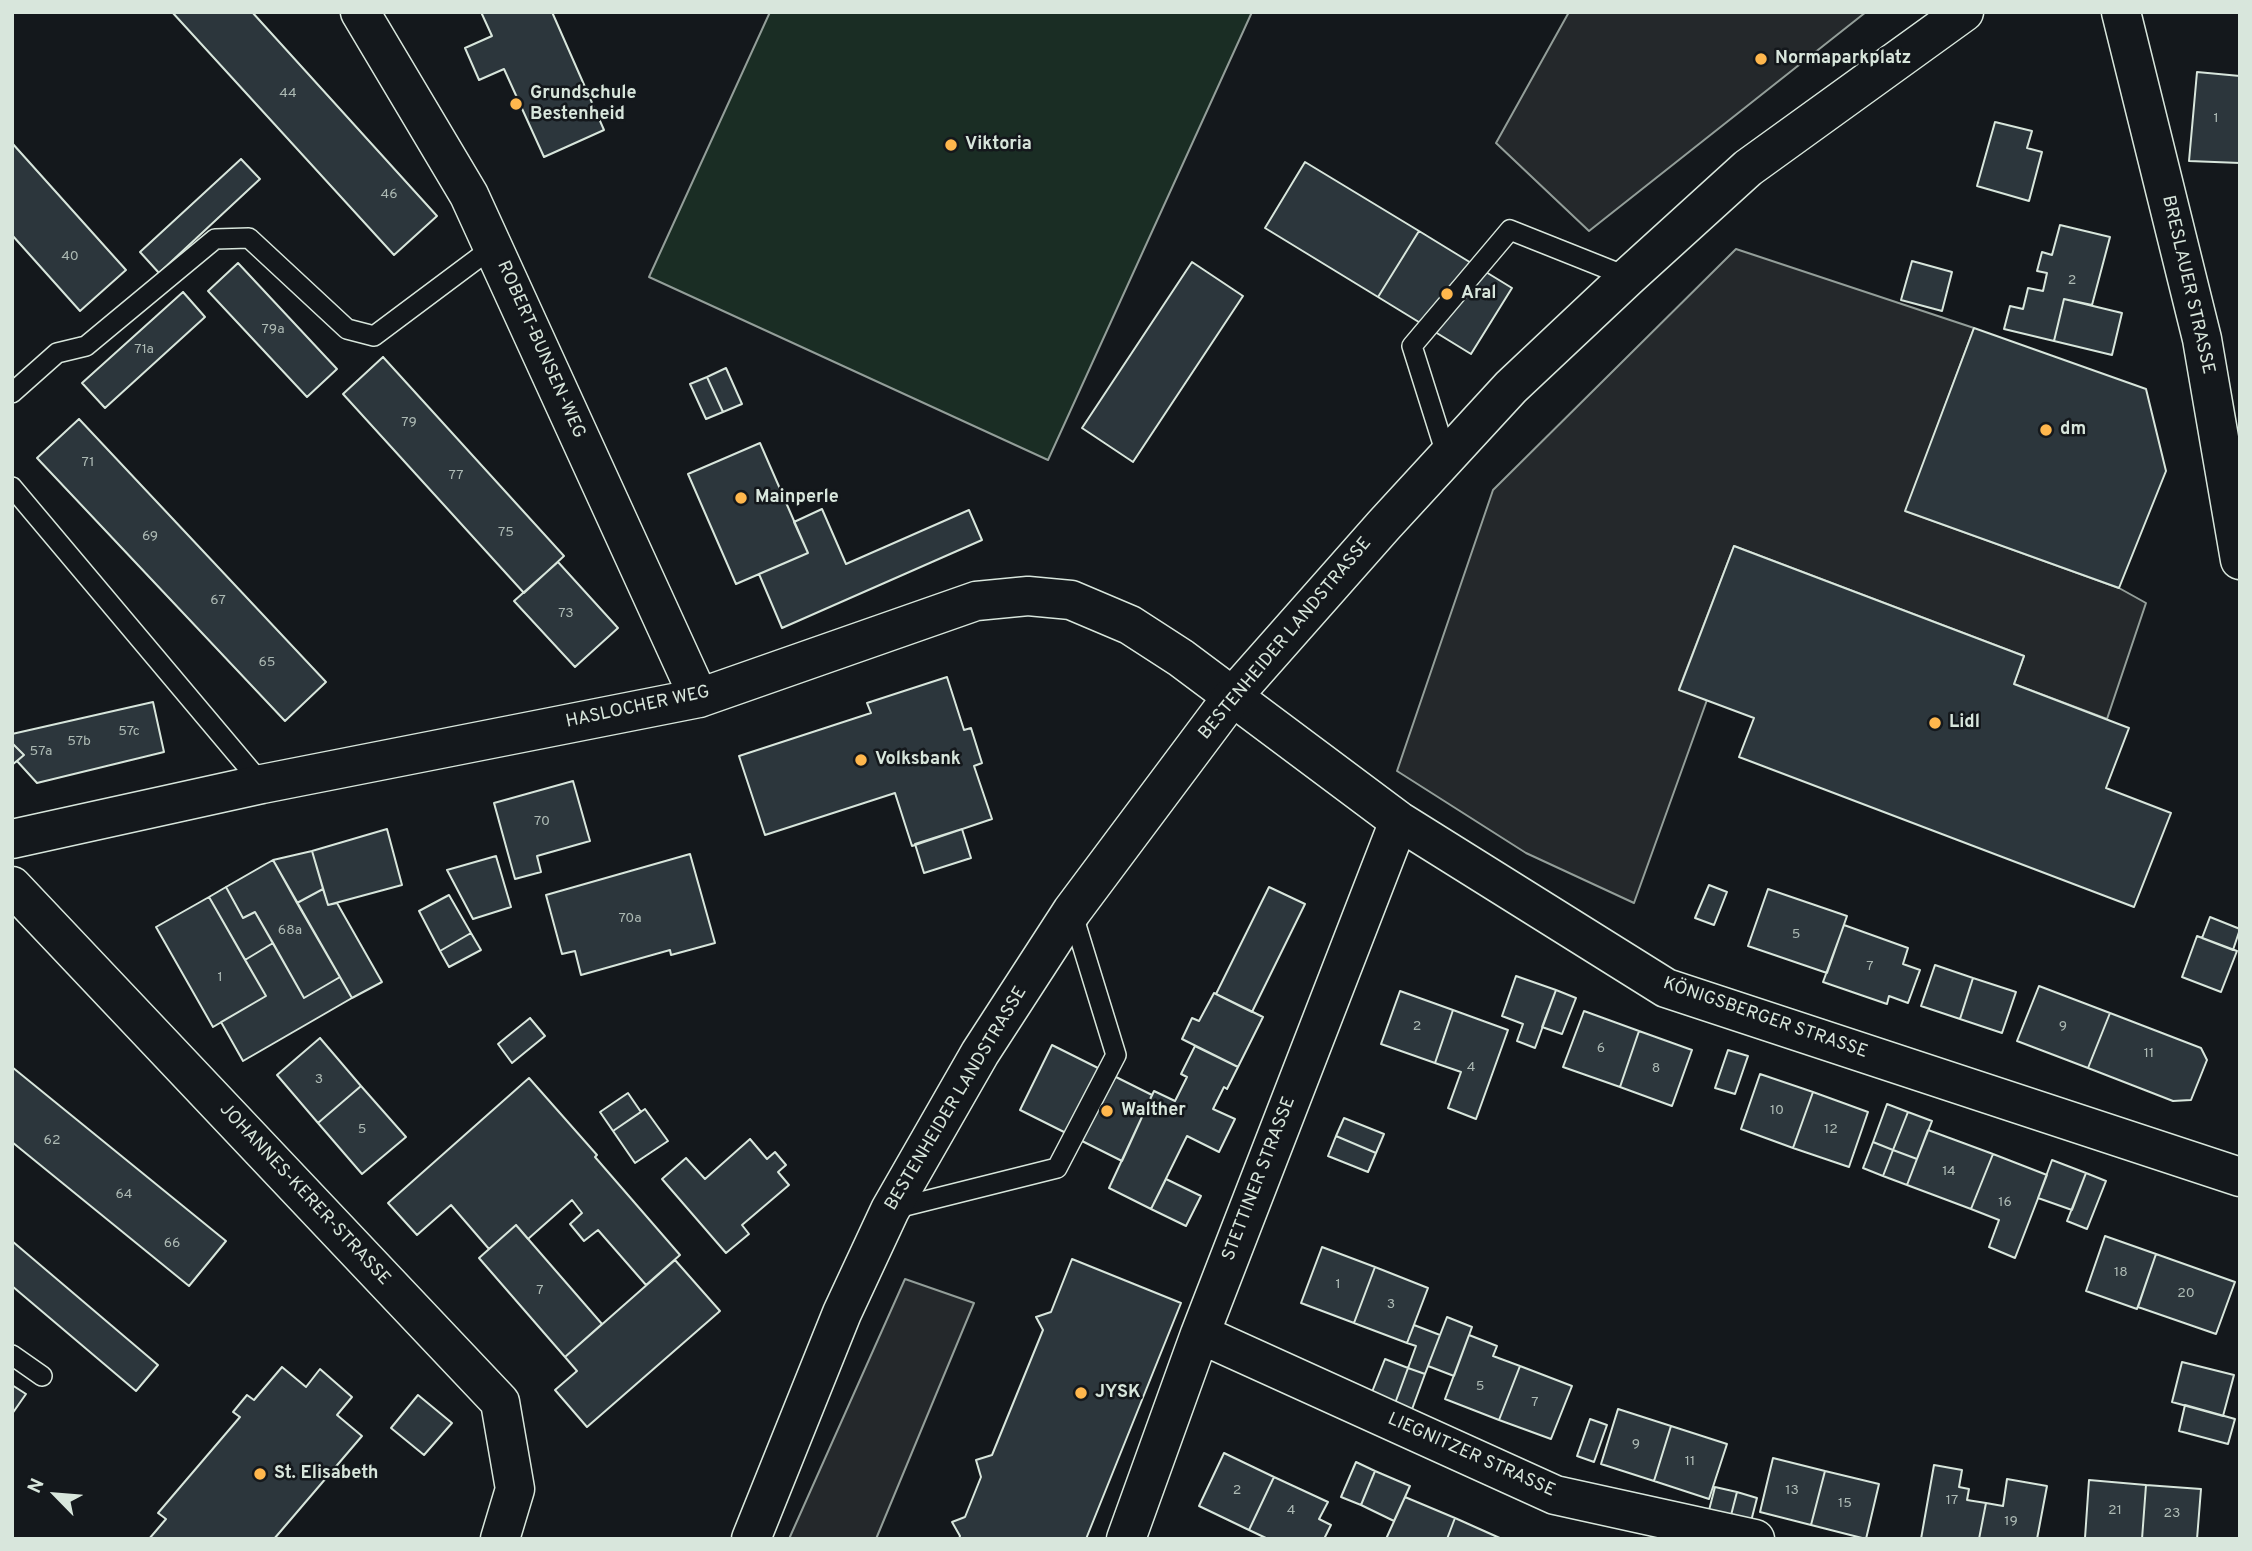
<!DOCTYPE html>
<meta charset="utf-8">
<style>
body{margin:0}
#map{position:relative;width:2252px;height:1551px;overflow:hidden;background:#14181c;font-family:Overpass,sans-serif}
canvas{display:block}
.frame{position:absolute;inset:0;border:14px solid #d8e6dc;pointer-events:none}
.north{position:absolute;left:21px;top:1460px;width:70px;height:70px;-webkit-text-stroke:5px #14181c;paint-order:stroke;rotate:295deg;font-size:19px;font-weight:700;line-height:28px;text-align:center;color:#d8e6dc}
.north::after{content:'';display:block;margin:auto;width:24px;height:32px;background:#d8e6dc;clip-path:polygon(50% 0,100% 100%,50% 72%,0 100%)}
</style>
<div id="map">
<canvas width="2252" height="1551"></canvas>
<div class="frame"></div>
<div class="north">N</div>
</div>
<script>
const g = document.querySelector('canvas').getContext('2d');
g.lineJoin = 'round';
function fillPath(path, color) {
  g.fillStyle = color;
  g.fill(path, 'evenodd');
}
function toPath(rows) {
  const path = new Path2D();
  for (const r of rows) {
    path.moveTo(r[0], r[1]);
    for (let i = 2; i < r.length; i += 2) path.lineTo(r[i], r[i + 1]);
  }
  return path;
}
function stroke(path, color, width, dash) {
  g.strokeStyle = color;
  g.lineWidth = width;
  g.lineCap = dash ? 'butt' : 'round';
  g.setLineDash(dash || []);
  g.stroke(path);
}
function drawText(font, color, halo, rows, align = 'center') {
  g.font = font + ' Overpass,sans-serif';
  g.lineWidth = 5;
  g.setLineDash([]);
  g.textBaseline = 'middle';
  g.strokeStyle = halo;
  g.fillStyle = color;
  for (const [text, x, y, turn = 0] of rows) {
    g.save();
    g.translate(x, y);
    g.rotate((+turn || 0) * Math.PI / 180);
    g.textAlign = isNaN(turn) ? turn : align;
    if (halo) g.strokeText(text, 0, 0);
    g.fillText(text, 0, 0);
    g.restore();
  }
}
const green = toPath([
 [770,12,1252,12,1048,460,649,277,770,12]
]);
const parking = toPath([
 [1569,12,1866,12,1589,231,1496,143,1569,12],
 [1736,249,1974,328,1906,511,2119,588,2146,603,2107,719,2014,684,2024,656,1734,546,1679,689,1707,700,1634,903,1526,853,1397,771,1493,490,1736,249],
 [905,1279,974,1303,876,1539,789,1539,905,1279]
]);
const building = toPath([
 [172,12,252,12,437,216,394,255,172,12],
 [481,12,552,12,604,130,544,157,504,69,479,80,465,48,492,36,481,12],
 [2197,72,2240,76,2240,163,2189,161,2197,72],
 [1995,122,2032,131,2027,148,2042,152,2029,201,1977,186,1995,122],
 [12,143,126,270,80,311,12,235,12,143],
 [241,159,260,179,159,273,140,252,241,159],
 [1305,162,1419,231,1378,297,1265,228,1305,162],
 [2060,225,2110,237,2092,305,2064,299,2054,341,2004,329,2010,306,2023,309,2028,288,2043,291,2047,273,2037,271,2042,252,2052,255,2060,225],
 [1419,231,1512,288,1471,354,1378,297,1419,231],
 [1912,261,1952,272,1942,311,1901,300,1912,261],
 [1192,262,1243,296,1133,462,1082,428,1192,262],
 [238,263,337,369,307,397,208,291,238,263],
 [183,292,205,317,105,408,82,383,183,292],
 [2064,299,2122,313,2112,355,2054,341,2064,299],
 [1974,328,2146,389,2166,471,2119,588,1905,511,1974,328],
 [383,357,564,556,524,593,343,394,383,357],
 [726,368,742,404,723,412,707,377,726,368],
 [707,377,723,412,706,419,690,384,707,377],
 [79,419,326,682,285,721,37,458,79,419],
 [760,443,808,553,736,584,688,474,760,443],
 [822,509,846,564,969,510,982,540,782,628,759,574,808,553,794,522,822,509],
 [1734,546,2024,656,2014,684,2129,728,2106,788,2171,813,2134,907,1739,757,1754,718,1679,690,1734,546],
 [558,562,618,628,575,667,514,601,558,562],
 [947,677,964,730,971,728,982,763,974,766,992,819,912,846,895,793,765,835,739,756,871,713,867,703,947,677],
 [153,702,164,752,37,783,17,761,24,755,12,743,12,734,153,702],
 [12,743,24,755,12,765,12,743],
 [573,781,590,841,537,856,541,872,515,879,494,803,573,781],
 [387,829,402,885,328,905,312,851,387,829],
 [962,829,971,858,924,873,915,844,962,829],
 [312,851,323,889,297,903,273,860,312,851],
 [690,854,715,943,671,955,670,950,581,975,575,951,562,954,546,895,690,854],
 [496,856,511,907,473,919,447,870,496,856],
 [273,860,340,977,304,998,255,912,243,918,226,887,273,860],
 [1709,885,1727,892,1714,925,1695,918,1709,885],
 [226,887,243,918,255,912,273,943,245,960,209,897,226,887],
 [1269,887,1305,904,1252,1012,1216,994,1269,887],
 [323,889,328,905,337,903,382,982,352,998,297,903,323,889],
 [1768,889,1847,916,1827,973,1748,946,1768,889],
 [449,895,471,933,440,951,419,911,449,895],
 [209,897,266,996,213,1027,156,927,209,897],
 [2210,917,2240,929,2233,950,2202,938,2210,917],
 [1844,925,1908,948,1903,964,1920,970,1908,1003,1889,996,1887,1004,1823,982,1844,925],
 [471,933,481,950,449,967,440,951,471,933],
 [2197,936,2237,951,2221,992,2182,977,2197,936],
 [273,943,304,998,340,977,352,998,243,1061,221,1022,266,996,245,960,273,943],
 [1935,965,1973,978,1960,1019,1921,1006,1935,965],
 [1516,976,1556,990,1535,1048,1517,1041,1523,1024,1502,1016,1516,976],
 [1973,978,2016,992,2002,1033,1960,1019,1973,978],
 [2039,986,2110,1013,2088,1068,2017,1041,2039,986],
 [1556,990,1576,998,1562,1034,1542,1027,1556,990],
 [1400,991,1453,1010,1435,1063,1381,1044,1400,991],
 [1214,993,1263,1017,1238,1067,1182,1039,1192,1018,1199,1021,1214,993],
 [1453,1010,1508,1030,1476,1119,1448,1108,1461,1072,1435,1063,1453,1010],
 [1584,1011,1639,1031,1620,1087,1563,1067,1584,1011],
 [2110,1013,2201,1048,2207,1060,2191,1100,2173,1101,2088,1068,2110,1013],
 [530,1018,545,1036,512,1063,498,1044,530,1018],
 [1639,1031,1692,1050,1672,1106,1620,1087,1639,1031],
 [320,1038,361,1086,318,1123,277,1075,320,1038],
 [1052,1045,1152,1095,1122,1161,1020,1110,1052,1045],
 [1195,1046,1238,1067,1227,1089,1224,1087,1213,1109,1235,1119,1219,1152,1187,1136,1151,1209,1109,1188,1154,1091,1175,1101,1187,1077,1181,1074,1195,1046],
 [1728,1050,1748,1056,1735,1094,1715,1088,1728,1050],
 [12,1067,226,1241,189,1286,12,1142,12,1067],
 [1760,1074,1813,1092,1793,1148,1741,1129,1760,1074],
 [529,1078,597,1155,595,1157,680,1255,646,1285,598,1230,584,1241,570,1224,582,1213,572,1200,528,1239,516,1225,489,1249,451,1205,417,1235,388,1203,529,1078],
 [361,1086,406,1137,362,1174,318,1123,361,1086],
 [1813,1092,1868,1112,1849,1167,1793,1148,1813,1092],
 [628,1093,641,1112,613,1131,600,1112,628,1093],
 [1887,1104,1908,1112,1893,1150,1873,1142,1887,1104],
 [645,1109,668,1141,635,1163,613,1131,645,1109],
 [1908,1112,1932,1121,1917,1159,1893,1150,1908,1112],
 [1344,1118,1384,1134,1376,1153,1336,1136,1344,1118],
 [1928,1130,1993,1154,1971,1209,1907,1185,1928,1130],
 [1336,1136,1376,1153,1368,1172,1328,1156,1336,1136],
 [750,1139,767,1159,775,1152,786,1165,778,1172,789,1185,742,1225,749,1234,726,1253,662,1179,686,1158,705,1179,750,1139],
 [1873,1142,1893,1150,1883,1176,1863,1168,1873,1142],
 [1893,1150,1917,1159,1907,1185,1883,1176,1893,1150],
 [1993,1154,2047,1175,2015,1258,1989,1247,1999,1220,1971,1209,1993,1154],
 [2052,1160,2086,1173,2072,1210,2038,1198,2052,1160],
 [2086,1173,2106,1181,2087,1229,2067,1221,2086,1173],
 [1166,1179,1201,1196,1186,1226,1151,1209,1166,1179],
 [516,1225,602,1324,565,1357,479,1258,516,1225],
 [2105,1236,2156,1254,2137,1309,2086,1291,2105,1236],
 [12,1241,158,1365,136,1391,12,1286,12,1241],
 [1322,1247,1375,1267,1354,1323,1301,1303,1322,1247],
 [2156,1254,2235,1282,2216,1334,2138,1307,2156,1254],
 [1072,1259,1181,1303,1086,1539,959,1539,960,1536,952,1522,965,1517,981,1477,976,1460,992,1455,1043,1330,1036,1317,1051,1312,1072,1259],
 [675,1260,720,1311,587,1427,555,1390,577,1371,565,1357,675,1260],
 [1375,1267,1428,1288,1407,1343,1354,1323,1375,1267],
 [1447,1317,1472,1327,1454,1376,1428,1366,1447,1317],
 [1414,1325,1440,1335,1425,1374,1408,1368,1416,1346,1407,1343,1414,1325],
 [1469,1335,1497,1346,1493,1356,1520,1366,1499,1420,1445,1399,1469,1335],
 [1385,1359,1408,1368,1394,1406,1370,1397,1385,1359],
 [2182,1362,2234,1375,2223,1416,2172,1402,2182,1362],
 [1520,1366,1572,1386,1551,1439,1499,1420,1520,1366],
 [282,1367,306,1387,320,1369,352,1397,337,1415,362,1436,274,1539,149,1539,166,1519,158,1513,240,1417,233,1412,247,1395,254,1400,282,1367],
 [1408,1368,1425,1374,1411,1412,1394,1406,1408,1368],
 [12,1385,26,1394,12,1414,12,1385],
 [418,1395,452,1423,424,1455,391,1428,418,1395],
 [2185,1405,2235,1419,2228,1444,2179,1431,2185,1405],
 [1618,1409,1671,1426,1654,1481,1601,1464,1618,1409],
 [1590,1419,1607,1425,1594,1462,1577,1456,1590,1419],
 [1671,1426,1727,1444,1709,1499,1654,1481,1671,1426],
 [1224,1453,1274,1477,1249,1530,1199,1506,1224,1453],
 [1773,1458,1825,1471,1811,1525,1760,1512,1773,1458],
 [1356,1462,1375,1471,1361,1505,1341,1497,1356,1462],
 [1934,1465,1962,1470,1959,1487,1969,1489,1967,1500,1986,1503,1979,1539,1921,1539,1934,1465],
 [1375,1471,1410,1486,1394,1521,1361,1505,1375,1471],
 [1825,1471,1879,1484,1866,1539,1811,1525,1825,1471],
 [1274,1477,1328,1502,1319,1519,1331,1525,1324,1539,1268,1539,1249,1530,1274,1477],
 [2007,1479,2047,1486,2037,1539,1979,1539,1986,1503,2003,1506,2007,1479],
 [2089,1480,2146,1485,2142,1539,2085,1538,2089,1480],
 [2146,1485,2201,1489,2197,1539,2142,1539,2146,1485],
 [1715,1487,1737,1492,1729,1523,1707,1518,1715,1487],
 [1737,1492,1757,1498,1749,1529,1729,1523,1737,1492],
 [1405,1497,1455,1518,1447,1539,1386,1539,1405,1497],
 [1455,1518,1502,1539,1447,1539,1455,1518]
]);
const lane = toPath([
 [12,393,57,353,86,346,215,239,249,238,347,329,374,336,493,247],
 [1447,457,1412,346,1510,230,1628,277],
 [12,487,262,784],
 [893,1209,1057,1168,1116,1055,1072,912],
 [12,1355,42,1376]
]);
const street = toPath([
 [360,12,469,195,699,698],
 [2121,12,2202,339,2240,560],
 [12,839,262,784,699,698,976,601,1028,596,1071,600,1130,625,1181,658,1399,821,1666,988,2240,1177],
 [12,886,500,1402,515,1489,500,1539],
 [1200,1334,1555,1495,1755,1539],
 [1126,1539,1200,1334,1399,821]
]);
const secondary = toPath([
 [751,1539,842,1313,890,1210,980,1053,1072,911,1232,697,1384,525,1511,387,1628,277,1748,168,1964,12]
]);
const markers = [
 [1761,59,7,"#ffb74d"],
 [516,104,7,"#ffb74d"],
 [951,145,7,"#ffb74d"],
 [1447,294,7,"#ffb74d"],
 [2046,430,7,"#ffb74d"],
 [741,498,7,"#ffb74d"],
 [1935,723,7,"#ffb74d"],
 [861,760,7,"#ffb74d"],
 [1107,1111,7,"#ffb74d"],
 [1081,1393,7,"#ffb74d"],
 [260,1474,7,"#ffb74d"]
];
const numberNames = [
 ["44",288,94],
 ["1",2216,119],
 ["46",389,195],
 ["40",70,257],
 ["2",2072,281],
 ["79a",273,330],
 ["71a",144,350],
 ["79",409,423],
 ["71",88,463],
 ["77",456,476],
 ["75",506,533],
 ["69",150,537],
 ["67",218,601],
 ["73",566,614],
 ["65",267,663],
 ["57c",129,732],
 ["57b",79,742],
 ["57a",41,752],
 ["70",542,822],
 ["70a",630,919],
 ["68a",290,931],
 ["5",1796,935],
 ["7",1870,967],
 ["1",220,978],
 ["2",1417,1027],
 ["9",2063,1027],
 ["6",1601,1049],
 ["11",2149,1054],
 ["4",1471,1068],
 ["8",1656,1069],
 ["3",319,1080],
 ["10",1777,1111],
 ["5",362,1130],
 ["12",1831,1130],
 ["62",52,1141],
 ["14",1949,1172],
 ["64",124,1195],
 ["16",2005,1203],
 ["66",172,1244],
 ["18",2121,1273],
 ["1",1338,1285],
 ["7",540,1291],
 ["20",2186,1294],
 ["3",1391,1305],
 ["5",1480,1387],
 ["7",1535,1403],
 ["9",1636,1445],
 ["11",1690,1462],
 ["2",1237,1491],
 ["13",1792,1491],
 ["17",1952,1501],
 ["15",1845,1504],
 ["4",1291,1511],
 ["21",2115,1511],
 ["23",2172,1514],
 ["19",2011,1522]
];
const poiNames = [
 ["Normaparkplatz",1775,59],
 ["Grundschule",530,94],
 ["Bestenheid",530,115],
 ["Viktoria",965,145],
 ["Aral",1461,294],
 ["dm",2060,430],
 ["Mainperle",755,498],
 ["Lidl",1949,723],
 ["Volksbank",875,760],
 ["Walther",1121,1111],
 ["JYSK",1095,1393],
 ["St. Elisabeth",274,1474]
];
const streetNames = [
 ["BRESLAUER STRASSE",2187,285,77],
 ["ROBERT-BUNSEN-WEG",540,350,66],
 ["BESTENHEIDER LANDSTRASSE",1286,639,-50],
 ["HASLOCHER WEG",638,708,-12],
 ["KÖNIGSBERGER STRASSE",1765,1019,19],
 ["BESTENHEIDER LANDSTRASSE",957,1099,-59],
 ["STETTINER STRASSE",1260,1179,-69],
 ["JOHANNES-KERER-STRASSE",304,1195,47],
 ["LIEGNITZER STRASSE",1471,1456,24]
];
fillPath(green, '#1a2d24');
stroke(green, '#939e99', 2);
fillPath(parking, '#24282b');
stroke(parking, '#939e99', 2);
fillPath(building, '#2c363c');
stroke(building, '#d8e6dc', 2);
stroke(lane, '#d8e6dc', 22);
stroke(street, '#d8e6dc', 41);
stroke(secondary, '#d8e6dc', 41);
stroke(lane, '#14181c', 19);
stroke(street, '#14181c', 38);
stroke(secondary, '#14181c', 38);
for (const [x, y, r, color] of markers) {
  const dot = new Path2D();
  dot.arc(x, y, r, 0, 2 * Math.PI);
  g.fillStyle = color;
  g.fill(dot);
  stroke(dot, '#14181c', 2.5);
}
drawText('14px', '#adbab4', null, numberNames);
drawText('bold 18px', '#d8e6dc', '#14181c', poiNames, 'left');
drawText('18px', '#d8e6dc', '#14181c', streetNames);
</script>
